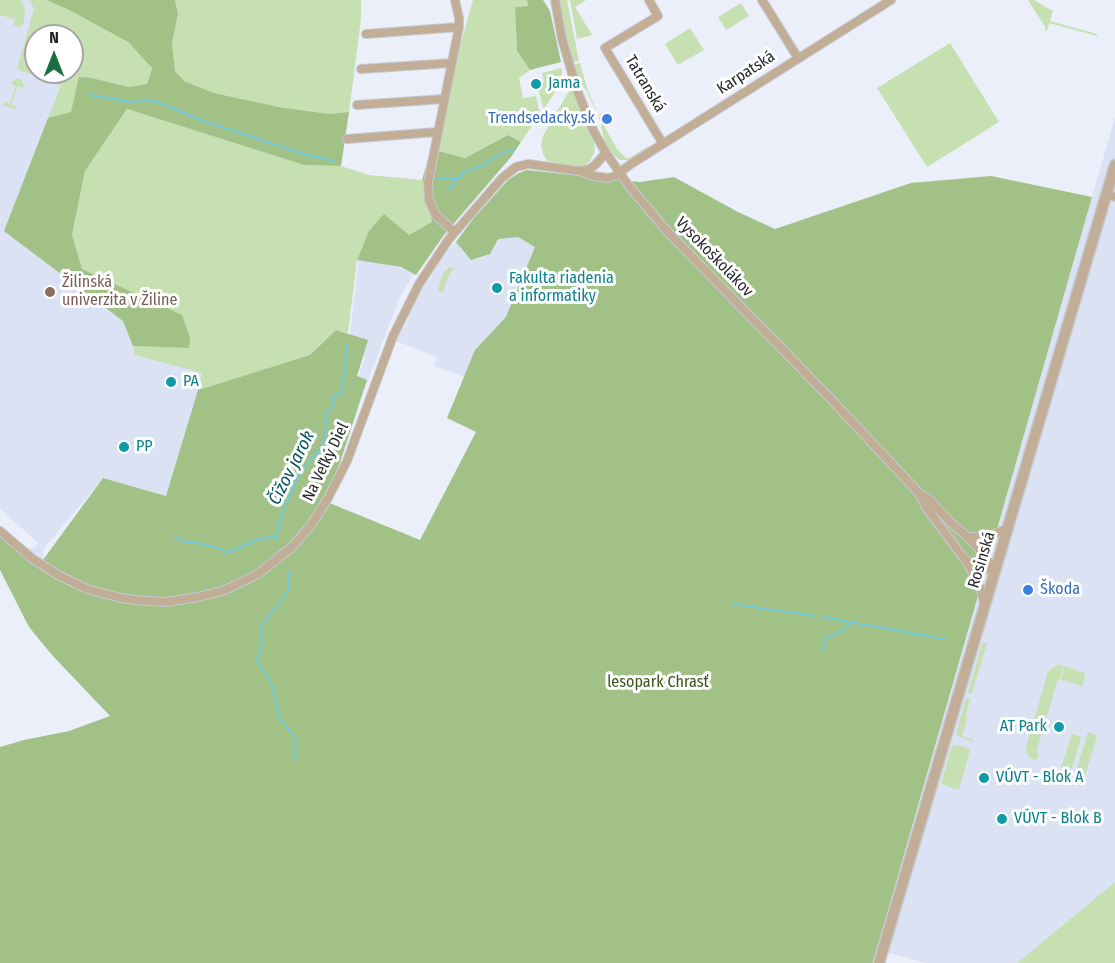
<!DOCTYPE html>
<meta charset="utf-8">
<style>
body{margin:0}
#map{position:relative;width:1115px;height:963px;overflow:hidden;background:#eaeffa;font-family:"Fira Sans Condensed",sans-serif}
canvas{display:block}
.north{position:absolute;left:24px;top:24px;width:60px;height:60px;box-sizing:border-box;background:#fff;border:2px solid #a5a6a8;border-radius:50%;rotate:0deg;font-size:16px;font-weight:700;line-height:24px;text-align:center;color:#1f2125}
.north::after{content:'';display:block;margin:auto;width:21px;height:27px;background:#196f42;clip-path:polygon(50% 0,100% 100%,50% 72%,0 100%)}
</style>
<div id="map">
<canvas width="1115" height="963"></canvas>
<div class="north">N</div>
</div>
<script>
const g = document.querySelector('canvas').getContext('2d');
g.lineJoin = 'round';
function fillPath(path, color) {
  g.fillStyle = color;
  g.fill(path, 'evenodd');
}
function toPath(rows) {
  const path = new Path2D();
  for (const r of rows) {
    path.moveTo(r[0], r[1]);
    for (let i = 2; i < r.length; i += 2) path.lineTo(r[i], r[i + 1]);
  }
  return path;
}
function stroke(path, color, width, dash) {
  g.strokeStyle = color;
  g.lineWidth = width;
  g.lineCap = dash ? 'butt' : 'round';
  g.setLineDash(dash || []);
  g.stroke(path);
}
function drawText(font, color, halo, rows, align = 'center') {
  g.font = font + ' "Fira Sans Condensed",sans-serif';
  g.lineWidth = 6;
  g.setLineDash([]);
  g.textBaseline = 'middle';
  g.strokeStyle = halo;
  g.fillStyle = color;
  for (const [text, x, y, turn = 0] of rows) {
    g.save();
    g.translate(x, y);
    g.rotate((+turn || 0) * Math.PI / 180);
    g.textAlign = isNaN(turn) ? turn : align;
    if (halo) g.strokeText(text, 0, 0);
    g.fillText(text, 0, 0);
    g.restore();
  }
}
const built = toPath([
 [0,0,58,0,36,36,36,72,123,94,20,237,229,343,167,496,103,478,44,548,43,557,49,565,25,548,28,549,34,548,38,543,0,509],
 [1115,117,1115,882,1017,963,927,963,877,950],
 [474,219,550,248,494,388,434,366,437,357,396,341,402,326,405,327,409,317,406,316,426,279,428,282,440,261],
 [359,257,415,272,400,297,363,393,354,390,365,357,348,351]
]);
const green = toPath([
 [0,0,20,0,24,6,25,13,23,25,21,25,20,27,13,25,15,19,0,15],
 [30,0,46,0,67,9,128,42,152,67,147,84,129,87,92,78,71,112,48,118,61,86,17,69,34,9],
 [36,36,72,36,72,72,36,72],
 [175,0,361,0,361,19,349,112,329,114,279,107,214,93,184,81,175,71,172,43,178,14],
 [473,0,527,0,528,6,515,7,517,51,530,70,519,78,523,98,536,96,540,114,521,142,508,135,465,158,431,149],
 [560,0,567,0,579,61,572,62,565,34],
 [570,0,586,0,575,7,592,35,577,39],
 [1028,0,1034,0,1053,11,1050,21,1097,34,1097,36,1049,23,1047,31,1045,30,1045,27],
 [741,3,749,16,726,30,718,17],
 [690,28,704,50,678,65,665,44],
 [950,43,999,122,927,167,877,88],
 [580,63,587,88,598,115,617,149,626,158,629,158,648,146,648,147,628,160,620,160,612,154,605,143,601,126,602,125,586,89,585,89,576,76,573,65],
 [562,68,562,72,560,83,544,110,538,88,541,87,540,83,544,82,542,73],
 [15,79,21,79,24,86,24,88,18,86,11,105,16,107,15,110,3,105,4,102,10,104,16,86,11,83],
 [570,89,572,89,594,141,595,149,594,153,590,161,584,166,580,167,547,161,543,154,541,145,543,136],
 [127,109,304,165,341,166,369,175,422,180,432,222,409,235,369,231,357,260,348,333,336,330,310,355,198,390,202,373,135,355,133,346,188,348,182,316,82,269,72,235,85,171],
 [450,267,453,268,446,282,443,292,438,290,440,282,444,272],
 [1026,488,985,628,984,631,984,624,1024,490],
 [982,643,987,643,972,693,968,693],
 [1057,665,1064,666,1060,679,1058,679,1036,752,1039,754,1037,760,1032,759,1028,755,1026,747,1048,672],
 [1065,666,1084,673,1085,677,1082,686,1061,680],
 [966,698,970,699,970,700,966,713,967,718,962,736,974,740,974,742,960,737,956,733],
 [1088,732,1097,736,1085,775,1079,773,1077,768],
 [1072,734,1081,737,1072,768,1068,769,1061,768],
 [956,745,968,748,970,750,959,790,941,784,952,746],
 [950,747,892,941,892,936,948,748],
 [1115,882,1115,963,1017,963]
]);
const forest = toPath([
 [46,0,175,0,178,14,172,43,175,71,184,81,214,93,279,107,329,114,349,112,341,166,304,165,127,109,85,171,72,235,82,269,182,315,190,338,189,348,133,346,123,321,4,231,48,118,71,112,79,77,92,78,129,87,147,84,152,68,128,42,67,9],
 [527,0,543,0,550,11,561,62,530,70,517,51,515,7,528,6],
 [508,135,521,142,511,157,444,235,416,275,401,267,357,260,369,231,384,214,409,235,432,222,422,180,431,149,465,158],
 [526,170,640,182,674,177,738,212,775,229,911,183,991,176,1092,197,873,963,0,963,0,747,24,740,69,731,110,716,52,655,29,627,0,570,0,532,40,564,103,478,166,496,198,390,310,355,336,330,368,340,357,376,367,380,327,502,420,540,476,432,447,418,475,350,506,317,535,247,518,237,498,239,490,254,471,260,456,242,473,219,508,180,517,174]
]);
const stream = toPath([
 [91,95,132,102,151,100,177,110,203,121,307,155,334,161],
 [436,178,457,179],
 [449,189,463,173,485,164,506,151,514,150],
 [174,537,188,543,198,543,219,548,228,553,256,540,275,536],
 [277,540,276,536,285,505,301,471,321,448,325,438,327,410,334,406,333,397,341,394,344,376,347,345],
 [288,570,289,590,261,627,262,643,257,661,271,683,280,718,294,737,296,760],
 [733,604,815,616],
 [823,617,944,639],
 [822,650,826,637,840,633,853,622]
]);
const minor = toPath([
 [555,0,562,39,577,90,594,132,606,153,629,186,666,230,828,396,919,493,926,507,965,560,981,568,995,570],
 [649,0,658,16,605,48,663,144],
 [762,0,798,58],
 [366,34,459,27],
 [361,69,452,63],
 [357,105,444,99],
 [347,139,437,132],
 [580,171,590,169,595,165,606,153],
 [1106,194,1115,197],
 [454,232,435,214,429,200,428,183,459,27,459,18,455,0],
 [920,494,930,500,950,522,968,537,978,548,995,570],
 [0,531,33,559,58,575,87,589,121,598,135,600,167,602,198,597,225,590,258,574,292,547,311,525,327,500,347,461,393,336,419,284,449,239,502,178,516,167,528,164,580,171,594,176,608,178,615,176,631,164,891,0],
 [968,537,987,537,1008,528],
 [966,560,980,587,984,603]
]);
const tertiary = toPath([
 [879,963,1115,165]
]);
const markers = [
 [536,84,6,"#0f9aa8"],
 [607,119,6,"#3f7fe0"],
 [497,288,6,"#0f9aa8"],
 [50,292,6,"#8d6e63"],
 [171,382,6,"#0f9aa8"],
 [124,447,6,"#0f9aa8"],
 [1028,590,6,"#3f7fe0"],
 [1059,727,6,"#0f9aa8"],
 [984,778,6,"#0f9aa8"],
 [1002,819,6,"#0f9aa8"]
];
const streetNames = [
 ["Karpatská",746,73,-33],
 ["Tatranská",645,84,59],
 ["Vysokoškolákov",714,257,46],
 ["Na Veľký Diel",326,462,-64],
 ["Rosinská",982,560,-73]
];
const cultureNames = [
 ["Jama",548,84],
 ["Fakulta riadenia",509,279],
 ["a informatiky",509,297],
 ["PA",183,382],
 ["PP",136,447],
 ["AT Park",1047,727,"right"],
 ["VÚVT - Blok A",996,778],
 ["VÚVT - Blok B",1014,819]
];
const shopNames = [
 ["Trendsedacky.sk",595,119],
 ["Škoda",1040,590,"left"]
];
const educationNames = [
 ["Žilinská",62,283],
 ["univerzita v Žiline",62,301]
];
const parkNames = [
 ["lesopark Chrasť",658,683]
];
const waterNames = [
 ["Čížov jarok",292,468,-63]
];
fillPath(built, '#dae2f4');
fillPath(green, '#c6e0b1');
fillPath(forest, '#a2c187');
stroke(stream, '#73cadb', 2);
stroke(minor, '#c5cad4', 10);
stroke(tertiary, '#c5cad4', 13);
stroke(minor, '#c2ae97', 8);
stroke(tertiary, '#c2ae97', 10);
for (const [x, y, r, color] of markers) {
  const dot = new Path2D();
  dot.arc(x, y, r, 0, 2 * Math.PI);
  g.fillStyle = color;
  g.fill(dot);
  stroke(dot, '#fff', 2);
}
drawText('16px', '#1f2125', '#fff', streetNames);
drawText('16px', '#0d838f', '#fff', cultureNames, 'left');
drawText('16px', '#366cbe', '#fff', shopNames, 'right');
drawText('16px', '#785e54', '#fff', educationNames, 'left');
drawText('16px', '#395519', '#fff', parkNames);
drawText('italic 18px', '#00515e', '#fff', waterNames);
</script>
